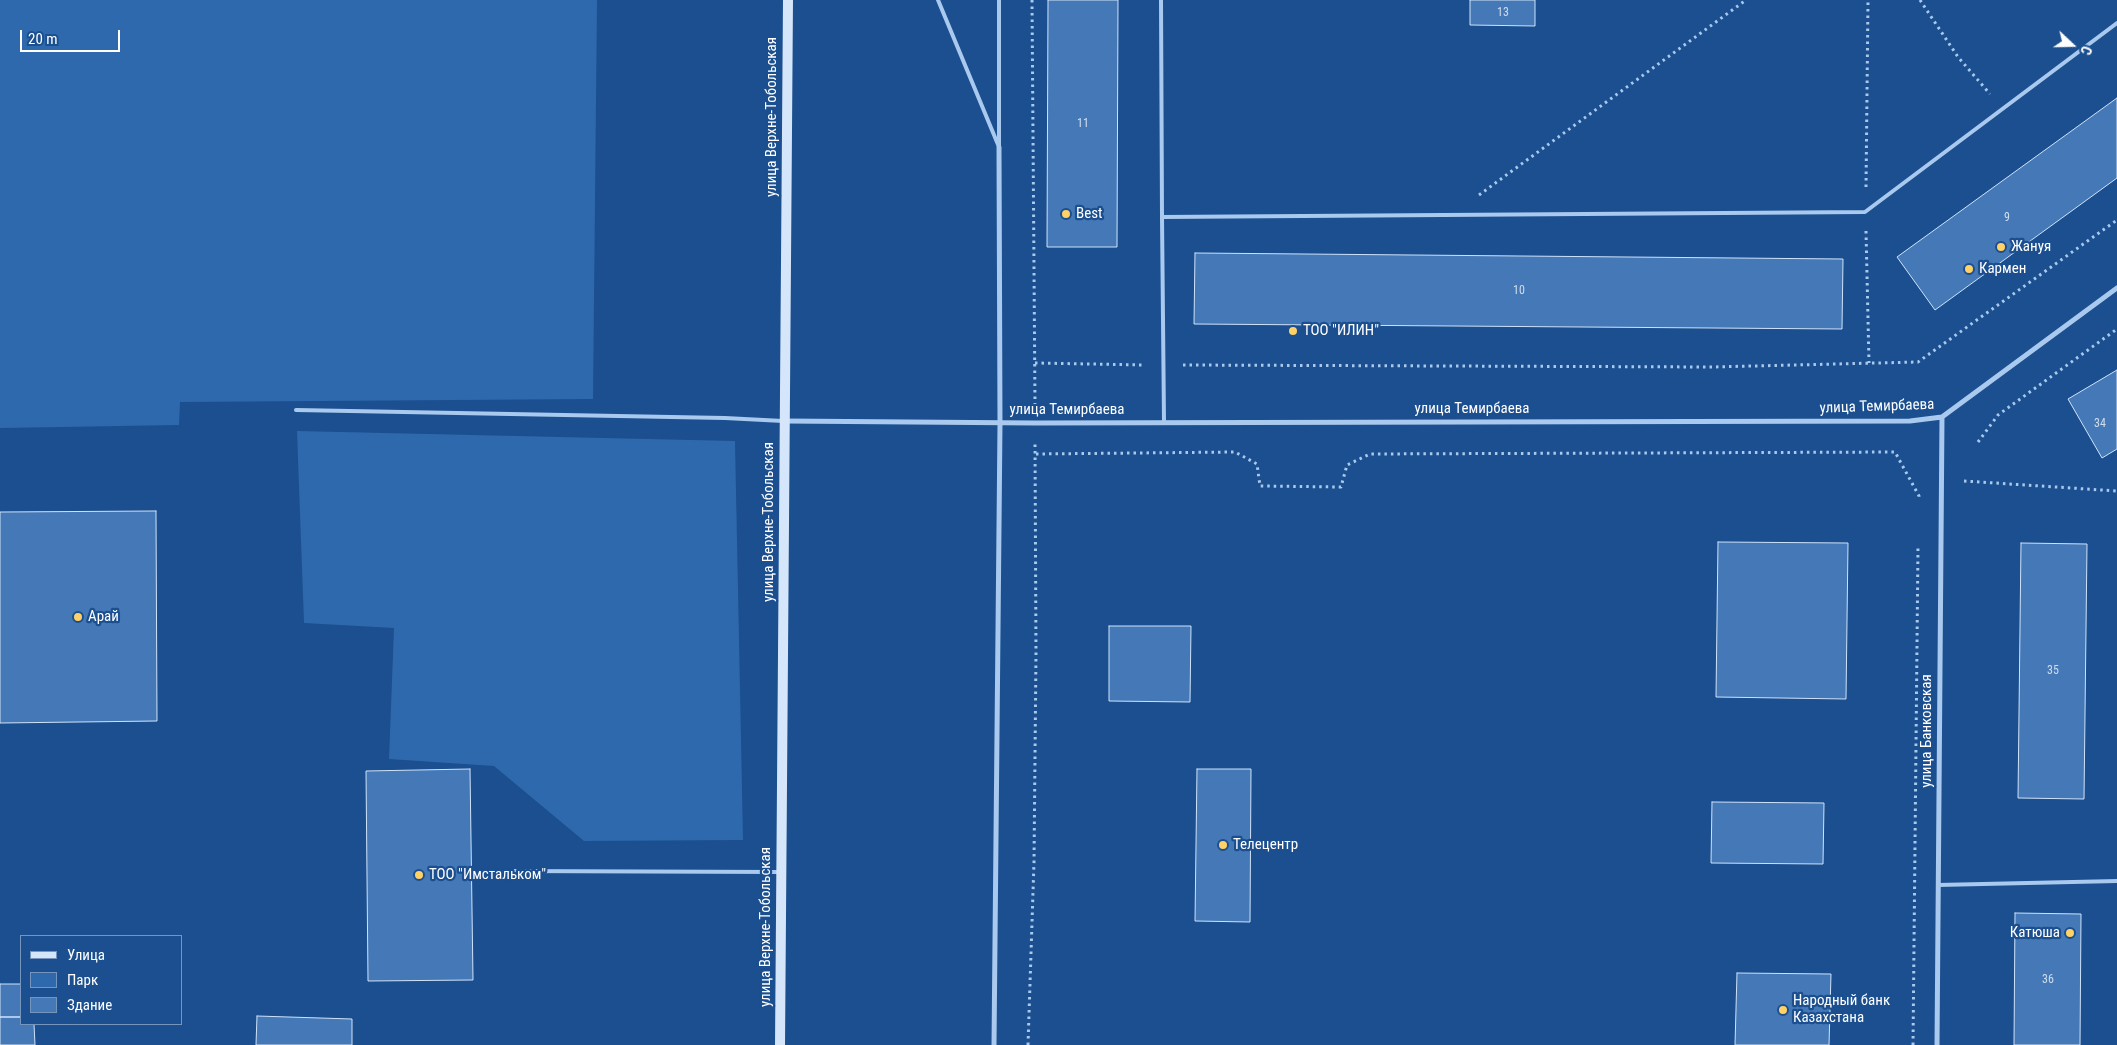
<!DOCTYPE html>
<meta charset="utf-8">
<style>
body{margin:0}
#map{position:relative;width:2117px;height:1045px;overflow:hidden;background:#1b4f8f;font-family:"Roboto Condensed",sans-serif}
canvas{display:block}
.legend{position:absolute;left:20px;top:935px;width:162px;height:90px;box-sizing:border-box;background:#1b4f8f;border:1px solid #7695bc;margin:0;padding:6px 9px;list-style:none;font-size:15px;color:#fff}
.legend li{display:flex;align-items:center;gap:10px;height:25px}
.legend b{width:25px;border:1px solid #7695bc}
.north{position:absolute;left:2047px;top:20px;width:50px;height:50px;-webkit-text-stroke:4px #1b4f8f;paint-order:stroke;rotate:111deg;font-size:14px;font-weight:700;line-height:20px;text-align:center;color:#fff}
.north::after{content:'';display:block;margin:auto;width:18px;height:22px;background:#fff;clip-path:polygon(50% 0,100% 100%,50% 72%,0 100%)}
.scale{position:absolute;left:20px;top:30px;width:100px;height:22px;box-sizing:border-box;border:2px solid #fff;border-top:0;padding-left:6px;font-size:15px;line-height:18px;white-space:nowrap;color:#fff;-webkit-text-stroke:4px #1b4f8f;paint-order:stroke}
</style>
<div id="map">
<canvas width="2117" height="1045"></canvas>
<ul class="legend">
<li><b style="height:6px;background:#d6e6fa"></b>Улица</li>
<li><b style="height:14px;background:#2e69ad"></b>Парк</li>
<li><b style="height:14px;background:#4478b7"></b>Здание</li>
</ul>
<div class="north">С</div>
<div class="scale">20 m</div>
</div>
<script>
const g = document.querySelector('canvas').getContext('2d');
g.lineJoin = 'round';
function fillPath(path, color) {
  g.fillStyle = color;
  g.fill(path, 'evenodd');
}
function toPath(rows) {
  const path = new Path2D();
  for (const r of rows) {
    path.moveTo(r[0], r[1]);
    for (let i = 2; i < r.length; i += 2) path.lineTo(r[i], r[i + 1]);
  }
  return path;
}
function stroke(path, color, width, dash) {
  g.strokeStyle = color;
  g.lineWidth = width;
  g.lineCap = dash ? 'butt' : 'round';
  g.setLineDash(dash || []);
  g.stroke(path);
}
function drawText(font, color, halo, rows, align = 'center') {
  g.font = font + ' "Roboto Condensed",sans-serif';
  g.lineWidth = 4.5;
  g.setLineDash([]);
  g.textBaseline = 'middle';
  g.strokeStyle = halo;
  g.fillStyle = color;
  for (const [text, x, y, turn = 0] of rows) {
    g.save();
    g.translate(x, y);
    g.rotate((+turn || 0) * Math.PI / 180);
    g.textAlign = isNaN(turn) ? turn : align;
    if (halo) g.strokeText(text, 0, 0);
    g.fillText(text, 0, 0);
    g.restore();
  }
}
const green = toPath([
 [0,0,597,0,593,399,180,402,179,425,0,428],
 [297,431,735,441,743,840,584,841,494,766,389,759,394,628,304,623]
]);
const building = toPath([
 [1048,0,1118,0,1117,247,1047,247,1048,0],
 [1470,0,1535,0,1535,26,1470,25,1470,0],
 [2117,98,2117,178,1935,310,1897,257,2117,98],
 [1195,253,1843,259,1842,329,1194,324,1195,253],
 [2117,370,2117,449,2102,458,2068,399,2117,370],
 [156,511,157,721,0,723,0,512,156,511],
 [1718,542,1848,543,1846,699,1716,697,1718,542],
 [2021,543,2087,544,2084,799,2018,798,2021,543],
 [1109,626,1191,626,1190,702,1109,701,1109,626],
 [470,769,473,980,368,981,366,771,470,769],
 [1197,769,1251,769,1250,922,1195,921,1197,769],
 [1712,802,1824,803,1823,864,1711,863,1712,802],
 [2015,913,2081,914,2080,1045,2014,1045,2015,913],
 [1737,973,1831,974,1829,1045,1735,1045,1737,973],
 [0,984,21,984,21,1017,0,1017,0,984],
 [257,1016,352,1019,352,1045,256,1045,257,1016],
 [0,1017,21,1017,21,1024,34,1024,35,1045,0,1045,0,1017]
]);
const path = toPath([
 [1032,0,1035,404],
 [1920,0,1958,57,1990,94],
 [1866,187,1868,0],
 [1479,195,1746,0],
 [1866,231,1869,363],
 [1035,363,1144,365],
 [1183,365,1712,367,1918,362,2117,220],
 [1978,442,1998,415,2117,329],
 [1036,454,1235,452,1257,464,1260,486,1341,487,1347,465,1370,454,1895,452,1919,496,1919,499],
 [1964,481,2117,491],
 [1028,1045,1034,862,1036,653,1035,443],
 [1913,1045,1918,545]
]);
const lane = toPath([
 [938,0,999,147],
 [999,0,999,145],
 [1161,0,1162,217],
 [296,410,725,418,783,421],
 [1164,422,1162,217,1865,212,2117,23],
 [509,871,779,872],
 [1938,885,2117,881]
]);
const street = toPath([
 [785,421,1035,423,1910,421,1942,417,2117,288],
 [994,1045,1000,423,999,147],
 [1937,1045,1942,417]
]);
const secondary = toPath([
 [780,1045,788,0]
]);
const markers = [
 [1066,214,5,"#ffd166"],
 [2001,247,5,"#ffd166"],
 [1969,269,5,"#ffd166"],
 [1293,331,5,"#ffd166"],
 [78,617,5,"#ffd166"],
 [1223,845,5,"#ffd166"],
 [419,875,5,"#ffd166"],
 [2070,933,5,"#ffd166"],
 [1783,1010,5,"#ffd166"]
];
const numberNames = [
 ["13",1503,13],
 ["11",1083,124],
 ["9",2007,218],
 ["10",1519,291],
 ["34",2100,424],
 ["35",2053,671],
 ["36",2048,980]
];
const streetNames = [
 ["улица Верхне-Тобольская",772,117,-90],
 ["улица Темирбаева",1877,407,-2],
 ["улица Темирбаева",1472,409],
 ["улица Темирбаева",1067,410],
 ["улица Верхне-Тобольская",769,522,-90],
 ["улица Банковская",1927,731,-90],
 ["улица Верхне-Тобольская",766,927,-90]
];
const poiNames = [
 ["Best",1076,214],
 ["Жануя",2011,247],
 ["Кармен",1979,269],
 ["ТОО \"ИЛИН\"",1303,331],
 ["Арай",88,617],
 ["Телецентр",1233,845],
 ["ТОО \"Имстальком\"",429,875],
 ["Катюша",2060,933,"right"],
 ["Народный банк",1793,1001],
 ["Казахстана",1793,1018]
];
fillPath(green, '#2e69ad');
fillPath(building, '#4478b7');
stroke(building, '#cfe3fa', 1);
stroke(path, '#a9c9ee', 3, [2.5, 4]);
stroke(lane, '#a9c9ee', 4);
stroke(street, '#a9c9ee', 5);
stroke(secondary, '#d6e6fa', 10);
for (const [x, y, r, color] of markers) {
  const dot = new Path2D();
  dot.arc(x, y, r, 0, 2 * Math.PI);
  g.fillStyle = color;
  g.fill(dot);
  stroke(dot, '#1b4f8f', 2);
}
drawText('12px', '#d0dded', null, numberNames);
drawText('15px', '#fff', '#1b4f8f', streetNames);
drawText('15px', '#fff', '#1b4f8f', poiNames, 'left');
</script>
